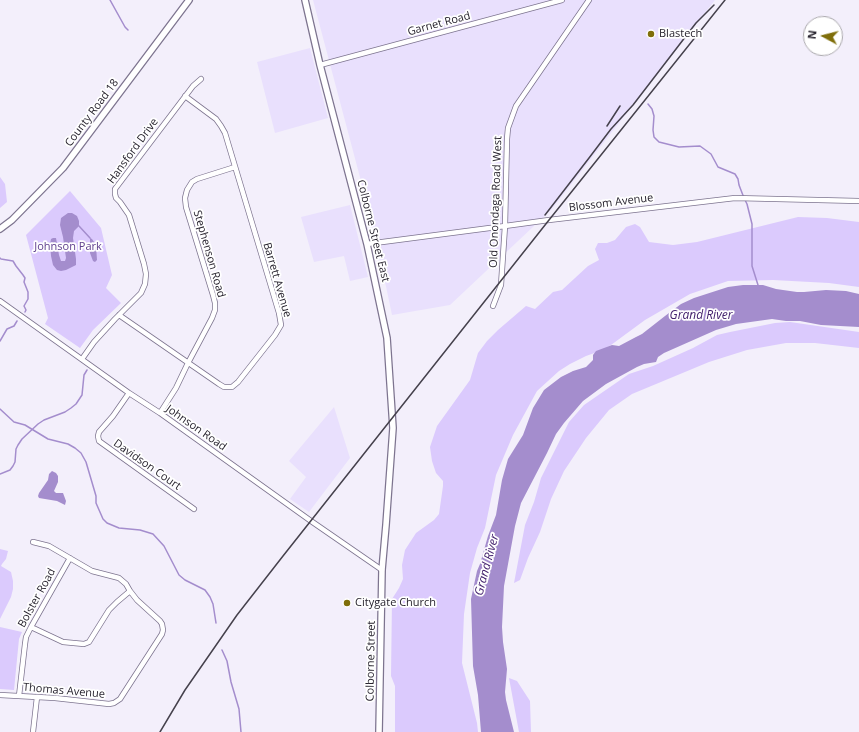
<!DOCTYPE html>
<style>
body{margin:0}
#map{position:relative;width:859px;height:732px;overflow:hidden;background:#f3effb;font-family:"Open Sans",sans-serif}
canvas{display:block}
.north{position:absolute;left:803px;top:16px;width:40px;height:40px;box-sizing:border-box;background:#fff;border:1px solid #a9a7ab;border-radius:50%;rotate:277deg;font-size:11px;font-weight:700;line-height:16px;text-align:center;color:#27232e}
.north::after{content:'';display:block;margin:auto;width:14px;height:18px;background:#7f6e0a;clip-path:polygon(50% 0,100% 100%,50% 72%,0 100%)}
</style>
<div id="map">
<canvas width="859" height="732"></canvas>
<div class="north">N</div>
</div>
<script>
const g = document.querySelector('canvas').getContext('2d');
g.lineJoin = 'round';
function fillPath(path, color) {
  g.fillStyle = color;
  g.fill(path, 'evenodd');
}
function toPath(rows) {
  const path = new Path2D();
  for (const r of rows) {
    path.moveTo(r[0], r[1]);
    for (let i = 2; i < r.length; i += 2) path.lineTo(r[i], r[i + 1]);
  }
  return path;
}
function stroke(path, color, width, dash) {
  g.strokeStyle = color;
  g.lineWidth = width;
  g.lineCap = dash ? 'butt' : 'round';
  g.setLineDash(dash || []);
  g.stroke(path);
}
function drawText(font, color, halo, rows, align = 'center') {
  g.font = font + ' "Open Sans",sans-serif';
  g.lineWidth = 3.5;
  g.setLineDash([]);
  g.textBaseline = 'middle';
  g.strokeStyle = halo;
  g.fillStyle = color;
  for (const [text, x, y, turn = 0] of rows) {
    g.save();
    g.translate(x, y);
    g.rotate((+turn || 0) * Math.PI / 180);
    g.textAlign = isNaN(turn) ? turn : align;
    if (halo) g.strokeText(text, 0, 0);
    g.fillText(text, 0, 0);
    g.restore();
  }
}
const built = toPath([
 [313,0,715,0,551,210,450,305,392,315,375,234],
 [310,48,328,118,275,133,257,62],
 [350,205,368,277,350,281,344,256,314,262,301,217],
 [334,407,350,458,309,512,290,499,306,477,289,461]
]);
const green = toPath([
 [0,177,5,184,7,202,0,208],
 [70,191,101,228,112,275,106,288,121,303,93,330,80,348,45,324,48,318,26,235],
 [798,217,827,218,859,222,859,287,829,283,773,280,728,281,690,294,645,320,611,345,600,351,586,356,570,364,559,371,537,391,513,435,496,475,485,528,477,548,470,573,464,614,462,663,477,723,478,732,395,732,395,686,391,676,392,599,399,588,403,579,402,565,405,550,416,533,434,520,439,514,443,486,443,481,436,473,432,461,430,447,437,426,470,380,478,353,487,341,498,330,526,306,535,309,553,292,562,290,588,266,599,260,595,249,598,243,607,243,615,240,626,227,635,224,640,227,649,242,673,245,697,242],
 [790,322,859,332,859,348,815,343,786,343,747,350,709,362,632,394,609,410,586,438,564,471,551,499,540,532,528,558,520,580,514,583,525,525,534,502,541,478,569,422,584,405,629,374,653,366,693,348,717,335,730,332,775,323],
 [0,549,8,551,6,559,2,564,1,566,11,572,13,581,13,589,11,597,0,619],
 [0,627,22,632,19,639,14,690,0,689],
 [509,678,517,681,530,701,531,732,519,732]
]);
const water = toPath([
 [68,213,72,213,77,216,79,221,79,226,74,231,73,238,76,259,76,265,66,270,61,271,57,270,53,265,51,256,50,244,51,239,53,238,56,238,59,255,61,261,65,261,66,258,63,237,60,225,61,218],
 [90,238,92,239,96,245,97,260,95,262,93,261,90,253],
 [743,285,763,285,776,289,797,292,804,292,826,290,846,291,859,294,859,327,821,325,800,321,786,321,772,319,736,324,716,330,664,353,658,357,656,362,644,364,637,367,606,384,583,401,564,423,556,434,547,453,521,503,515,526,504,586,502,627,503,642,507,669,505,692,506,700,514,732,481,732,478,695,473,666,471,599,477,571,480,564,488,536,496,515,502,480,508,459,523,435,533,408,544,390,561,377,573,371,586,367,593,360,593,355,596,351,612,345,619,346,636,337,642,334,665,316,681,304,694,298,728,287],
 [52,471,56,473,58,476,58,482,54,491,56,493,63,493,66,501,65,505,57,501,39,498,38,496,39,493,48,480,49,474]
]);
const stream = toPath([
 [110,0,125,27,128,30],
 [648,104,652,109,654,116,653,130,654,137,659,142,679,147,700,146,711,154,718,167,735,174,738,179,739,185,744,198,747,204,752,224,752,266,758,285],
 [79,226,90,238],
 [0,258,1,259,13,261,16,266,23,275,25,278,24,282,28,292,28,299,24,306,26,310,25,312],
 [0,341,7,329,14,326,17,321],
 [0,409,14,422,25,425,48,439,68,444,75,448,81,453,86,462,96,496,96,503,103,519,107,523,119,528,140,530,153,534,164,546,179,575,185,580,205,590,210,597,213,604,216,623],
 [0,474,10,470,13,466,15,462,16,449,18,445,22,439,38,424,44,420,65,412,71,408,76,404,82,395,84,375,87,370],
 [222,650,227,661,231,682,239,709,241,732]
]);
const minor = toPath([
 [320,65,562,0],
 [367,244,505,226,549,220,735,198,859,201],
 [0,301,129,393,160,413,311,521,382,570],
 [493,306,501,285,505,226,507,139,508,128,516,106,589,0],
 [119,315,219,384,224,387,232,387,238,382,275,335,281,325,279,313,225,133,221,126,216,119,185,96],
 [82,359,94,342,115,319,141,293,145,284,146,274,144,264,129,215,120,202,116,198,115,194,115,189,193,86,201,79],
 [129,393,113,416,99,432,98,436,99,441,194,509],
 [160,413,176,388,188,363,212,318,215,310,215,303,213,295,186,207,185,198,187,190,192,182,197,179,235,167],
 [31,627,63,642,84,644,89,642,109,610,117,602,130,591],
 [0,695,55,698,109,704,114,703,120,699,162,634,163,630,162,624,160,621,137,600,130,591,126,584,119,578,92,571,49,546,33,542],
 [19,696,25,644,26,637,31,627,70,558],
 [33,732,37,697]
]);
const major = toPath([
 [305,0,320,65,367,244,387,338,393,428,386,525,382,570,379,732],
 [0,229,12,220,63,168,189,0]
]);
const rail = toPath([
 [607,126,620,106],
 [545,215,589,158,611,129,633,105,696,23,714,5],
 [160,732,185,690,237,615,283,556,549,220,725,0]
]);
const markers = [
 [651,34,4,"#7f6e0a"],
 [347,603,4,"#7f6e0a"]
];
const streetNames = [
 ["Garnet Road",439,24,-15],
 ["County Road 18",92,113,-53],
 ["Hansford Drive",133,151,-54],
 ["Old Onondaga Road West",496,202,-88],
 ["Blossom Avenue",611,203,-7],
 ["Colborne Street East",373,231,76],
 ["Stephenson Road",209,254,74],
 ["Barrett Avenue",277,280,74],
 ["Johnson Road",196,428,35],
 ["Davidson Court",147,465,35],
 ["Bolster Road",37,598,-61],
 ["Colborne Street",371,661,-89],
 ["Thomas Avenue",64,691,5]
];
const poiNames = [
 ["Blastech",659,34],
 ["Citygate Church",355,603]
];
const parkNames = [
 ["Johnson Park",68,247]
];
const waterNames = [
 ["Grand River",701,316],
 ["Grand River",487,565,-75]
];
fillPath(built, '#e9e0fd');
fillPath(green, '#dbcafd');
fillPath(water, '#a48dcd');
stroke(stream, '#a48dcd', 1.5);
stroke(minor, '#7d748f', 6);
stroke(major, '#7d748f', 8);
stroke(minor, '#fff', 4.5);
stroke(major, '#fff', 5.5);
stroke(rail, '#45414c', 1.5);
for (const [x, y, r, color] of markers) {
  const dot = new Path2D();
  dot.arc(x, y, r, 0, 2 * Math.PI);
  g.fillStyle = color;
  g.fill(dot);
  stroke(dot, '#fff', 1.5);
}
drawText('11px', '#27232e', '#fff', streetNames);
drawText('11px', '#27232e', '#fff', poiNames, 'left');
drawText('11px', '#60408e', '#fff', parkNames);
drawText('italic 12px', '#44226e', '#fff', waterNames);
</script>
